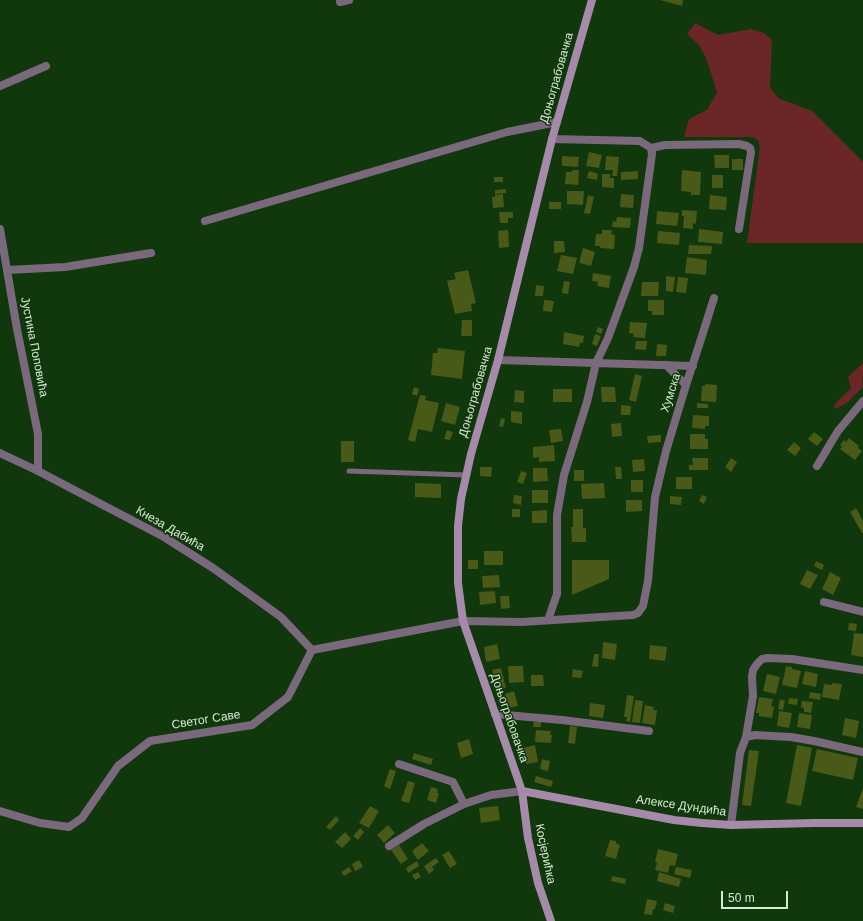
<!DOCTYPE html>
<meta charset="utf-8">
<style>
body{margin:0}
#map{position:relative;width:863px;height:921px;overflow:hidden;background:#11370d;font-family:Helvetica,sans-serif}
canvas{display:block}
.scale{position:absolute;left:721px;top:891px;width:67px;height:18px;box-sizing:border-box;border:2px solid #d4ead1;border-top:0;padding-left:5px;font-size:12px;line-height:14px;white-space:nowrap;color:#d4ead1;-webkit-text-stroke:3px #11370d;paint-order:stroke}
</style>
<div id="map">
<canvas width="863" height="921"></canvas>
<div class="scale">50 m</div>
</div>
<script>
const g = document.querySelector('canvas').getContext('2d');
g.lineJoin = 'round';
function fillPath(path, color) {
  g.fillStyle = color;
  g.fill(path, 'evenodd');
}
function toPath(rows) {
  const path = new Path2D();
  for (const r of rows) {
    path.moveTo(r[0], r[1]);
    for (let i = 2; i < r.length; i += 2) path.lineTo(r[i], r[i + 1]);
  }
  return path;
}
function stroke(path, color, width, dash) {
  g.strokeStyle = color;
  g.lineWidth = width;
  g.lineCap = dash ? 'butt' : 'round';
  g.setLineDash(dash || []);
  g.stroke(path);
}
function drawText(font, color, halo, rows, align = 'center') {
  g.font = font + ' Helvetica,sans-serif';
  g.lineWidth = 3;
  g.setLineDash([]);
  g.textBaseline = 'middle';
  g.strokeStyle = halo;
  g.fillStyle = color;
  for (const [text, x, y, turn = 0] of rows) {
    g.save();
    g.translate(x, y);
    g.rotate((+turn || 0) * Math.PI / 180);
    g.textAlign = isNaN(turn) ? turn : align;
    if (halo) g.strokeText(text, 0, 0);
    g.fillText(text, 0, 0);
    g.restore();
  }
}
const green = toPath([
 [695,23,718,35,751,29,764,33,772,40,770,87,778,98,812,111,863,162,863,243,747,243,760,147,758,140,753,137,684,137,689,119,707,110,717,92,706,58,698,44,687,34],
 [863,363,863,376,862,377,863,387,847,403,835,409,834,405,851,388,848,377]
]);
const building = toPath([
 [660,0,683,0,682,6],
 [589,152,602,155,599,168,586,166],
 [714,155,729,155,729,168,715,168],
 [562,156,579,157,578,167,562,166],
 [606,156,619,157,617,176,612,176,613,170,605,170],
 [732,159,743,159,743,170,732,170],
 [572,170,579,170,578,185,565,184,566,172,572,172],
 [682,170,701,172,700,195,691,195,691,192,681,191],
 [589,171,598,174,597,180,587,178],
 [638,171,638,179,621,180,621,172],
 [602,174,610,174,610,178,614,178,614,188,602,187],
 [712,175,723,175,723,188,712,188],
 [494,177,503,177,503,182,494,182],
 [506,189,506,193,495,194,495,190],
 [567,191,584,191,583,205,567,204],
 [503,194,504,207,493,208,492,197,495,197,495,195],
 [621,194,634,195,633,208,620,207],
 [588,195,594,197,590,214,584,213],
 [710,195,727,197,726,210,709,209],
 [549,202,561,202,561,209,549,209],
 [682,210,697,211,696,224,693,223,693,229,683,228,684,216,682,216],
 [657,211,679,213,677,226,656,224],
 [499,212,513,212,513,218,508,218,508,223,500,223],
 [617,217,631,218,630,228,612,227,613,221,616,222],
 [699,229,723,232,722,244,698,242],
 [508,230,509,247,499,248,498,231],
 [602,230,612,230,611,234,615,235,614,249,600,248,600,246,595,246,596,234,602,234],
 [658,231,680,233,679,245,657,243],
 [554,241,564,241,565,252,554,253],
 [689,245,712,246,711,254,688,254],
 [583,248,595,252,591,266,579,263],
 [561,255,577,258,573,274,557,271],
 [687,257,707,260,706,275,685,273],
 [468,270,476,303,471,304,472,311,455,314,447,281,456,279,454,273],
 [593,273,611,276,609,288,597,286,598,282,592,281],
 [666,276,675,277,673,292,666,291],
 [678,277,688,278,686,293,676,292],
 [564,281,570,282,568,294,562,293],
 [642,282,659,282,658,296,641,296],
 [536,285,544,286,543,296,535,296],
 [544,300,554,301,552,312,543,311],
 [648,300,664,300,664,315,652,315,652,311,648,311],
 [462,320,472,320,472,336,461,336],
 [630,322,647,323,645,338,633,337,634,334,629,333],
 [598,327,603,329,601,334,596,332],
 [564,332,584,336,583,343,580,343,579,347,563,344],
 [595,334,601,336,597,346,592,344],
 [636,341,647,341,646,350,635,349],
 [657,344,667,345,666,356,656,356],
 [438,348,465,351,462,379,431,375,433,353,437,353],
 [635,374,642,376,636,402,629,400],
 [705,384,717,385,716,402,701,401,702,386,705,386],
 [414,387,419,389,417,396,412,394],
 [601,387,615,387,616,402,602,402],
 [553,389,572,389,572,402,553,402],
 [515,390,524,391,524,403,514,402],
 [420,395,426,396,425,400,439,403,432,432,418,429,415,442,408,440],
 [446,403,460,407,455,425,441,421],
 [697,403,708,404,708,408,697,408],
 [621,405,631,406,630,415,621,415],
 [511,411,522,412,522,424,511,422],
 [693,415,709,416,709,426,705,426,705,429,692,428],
 [501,418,505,419,503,427,499,426],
 [621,423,622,436,612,437,611,424],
 [561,429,563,441,551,443,549,430],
 [447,430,453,432,450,440,444,439],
 [814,432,823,439,817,446,808,439],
 [690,434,705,434,705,439,708,439,708,449,690,449],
 [661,435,661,442,648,443,647,436],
 [849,438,859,446,858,448,862,451,855,460,840,449,842,447,840,445,844,440,846,442],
 [341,441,354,441,354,462,341,462],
 [794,442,801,448,795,456,787,450],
 [554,445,555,461,539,462,539,457,533,458,533,447],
 [692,458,708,458,708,470,689,470,689,465,693,465],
 [731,458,737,462,731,472,725,467],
 [644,459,645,471,633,472,632,460],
 [480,467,492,467,491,477,480,476],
 [615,467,621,467,622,479,616,479],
 [533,468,547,468,548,481,533,482],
 [574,470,584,470,584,481,574,481],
 [521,471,527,473,523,484,517,482],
 [676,477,692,477,692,489,676,489],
 [631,480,643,480,643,492,631,492],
 [415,483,441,484,441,498,415,497],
 [604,483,605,498,582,499,581,484],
 [532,490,548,490,548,503,532,503],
 [514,495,522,496,521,505,513,503],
 [702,495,707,497,704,504,699,501],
 [670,496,682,497,681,505,670,504],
 [626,500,642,500,642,511,626,512],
 [856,508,863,521,863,533,862,533,850,512],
 [512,509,520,509,520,517,512,517],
 [573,509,583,509,583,528,586,528,586,542,572,542,571,527,573,527],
 [547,510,547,523,532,523,532,511],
 [484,551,503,551,503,565,484,565],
 [468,560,478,560,478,569,468,569],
 [572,560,609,560,609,579,572,595],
 [816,561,824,565,822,570,814,566],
 [807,570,818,575,810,589,800,584],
 [830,572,841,578,833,595,822,589],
 [499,575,500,587,483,588,482,576],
 [495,591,496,603,480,605,479,592],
 [500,596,509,596,510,608,501,609],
 [849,623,857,624,856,631,848,630],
 [854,633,863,634,863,657,851,655],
 [603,642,617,644,615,660,602,658],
 [497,644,500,659,486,662,484,647],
 [650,645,667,647,665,661,649,659],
 [594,654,599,654,598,667,592,666],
 [508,666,523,666,524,682,509,683],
 [786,666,792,667,792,669,801,671,797,688,782,685],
 [501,668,506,688,497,690,492,670],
 [573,669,583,671,581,678,572,677],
 [805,671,818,674,816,687,802,684],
 [767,674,780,677,776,694,763,691],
 [531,675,543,675,544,686,531,686],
 [832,683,842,684,839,700,822,697,824,684,832,685],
 [514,691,518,706,508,708,505,694],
 [810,692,821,694,820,700,809,698],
 [627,695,634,696,630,722,626,721,627,717,624,717],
 [759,697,773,699,771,706,774,707,772,718,759,716,759,713,756,713],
 [789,698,798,699,797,705,788,704],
 [780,699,785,701,783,710,778,709],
 [635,700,643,701,640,723,632,722],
 [802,701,813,702,811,713,804,712,804,708,801,707],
 [590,703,605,705,603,718,589,716],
 [645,705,654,707,653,710,657,710,655,725,642,723],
 [779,711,792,713,789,728,777,726],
 [799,713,812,715,810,729,797,727],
 [845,718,859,721,856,738,842,735],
 [534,722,541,722,541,727,533,727],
 [570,726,577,727,575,744,568,743],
 [536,730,551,731,550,735,552,735,551,743,535,742],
 [469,739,473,754,461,758,457,743],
 [535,745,538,762,526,764,523,748],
 [797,745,812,748,801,806,786,803],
 [817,749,858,758,853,780,812,771],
 [749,750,759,751,751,806,742,805],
 [414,753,433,759,431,765,412,759],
 [542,759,550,761,548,771,540,769],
 [390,769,396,771,390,789,384,786],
 [536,776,553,781,551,787,534,782],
 [408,781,415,783,409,803,401,801],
 [431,787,438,789,437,793,439,793,436,803,427,800],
 [863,788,863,809,856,807],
 [370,806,379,811,369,828,359,823],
 [498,806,500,820,481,823,479,808],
 [336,816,339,820,330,830,326,827],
 [388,825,395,833,384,843,377,835],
 [360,828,364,832,358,840,353,836],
 [345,832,351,839,342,848,335,842],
 [610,840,616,841,616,843,620,845,616,859,605,856],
 [422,843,429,851,418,860,412,851],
 [399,845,408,859,401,864,391,850],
 [658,849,678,854,675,866,670,865,668,873,655,870,657,863,655,862],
 [449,851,457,864,450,868,442,855],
 [436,858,439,862,432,867,434,870,429,874,424,866],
 [359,860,363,867,355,871,352,864],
 [417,861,419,866,408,873,406,868],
 [349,867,352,871,344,876,341,872],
 [676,867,692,870,690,878,674,874],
 [418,872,421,877,415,880,412,875],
 [659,872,681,879,679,887,657,881],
 [612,876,626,879,625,884,611,881],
 [647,899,657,901,655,909,653,909,652,915,644,914],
 [665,903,675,906,673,913,663,910]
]);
const lane = toPath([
 [349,471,466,475]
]);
const street = toPath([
 [340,2,349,0],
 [0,86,46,66],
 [651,148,665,145,739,144,747,146,750,148,751,152,739,229],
 [205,221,507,132,557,122],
 [0,229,17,329,38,434,38,471],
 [8,270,65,267,151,253],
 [498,360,693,366],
 [666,365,686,385],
 [0,453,38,471,164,537,213,568,281,617,312,650],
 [817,466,838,431,863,401],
 [824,602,863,612],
 [548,620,557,594,557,515,564,475,587,402,596,363,608,338,634,267,639,248,652,154,651,148,640,141,552,139],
 [495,714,562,720,649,731],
 [746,737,753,696,752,677,753,670,757,664,762,659,768,658,792,659,863,670],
 [399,764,453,782,464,804],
 [0,811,40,823,69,827,82,818,118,766,150,741,252,725,288,697,312,650,463,621,522,622,633,615,638,613,643,606,648,581,655,497,666,451,686,385,702,336,714,298],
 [731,825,740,753,746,737,755,735,791,737,814,741,863,752],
 [389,846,424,824,464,804,491,795,522,791]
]);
const secondary = toPath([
 [522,791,674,820,702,823,731,825,815,823,863,823],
 [551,921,538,883,528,838,522,791,463,621,458,583,458,526,461,499,471,454,498,360,552,139,592,0]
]);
const streetNames = [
 ["Доњограбовачка",557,78,-74],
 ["Јустина Поповића",34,347,79],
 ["Доњограбовачка",476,392,-74],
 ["Хумска",671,393,-72],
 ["Кнеза Дабића",170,529,30],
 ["Доњограбовачка",509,718,71],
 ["Светог Саве",206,720,-9],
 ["Алексе Дундића",681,806,8],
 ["Косјерићка",545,854,78]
];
fillPath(green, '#6b2628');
fillPath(building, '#495917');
stroke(lane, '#7a697d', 5);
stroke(street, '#7a697d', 8);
stroke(secondary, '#a68aaa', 8);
drawText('12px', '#d4ead1', '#11370d', streetNames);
</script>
